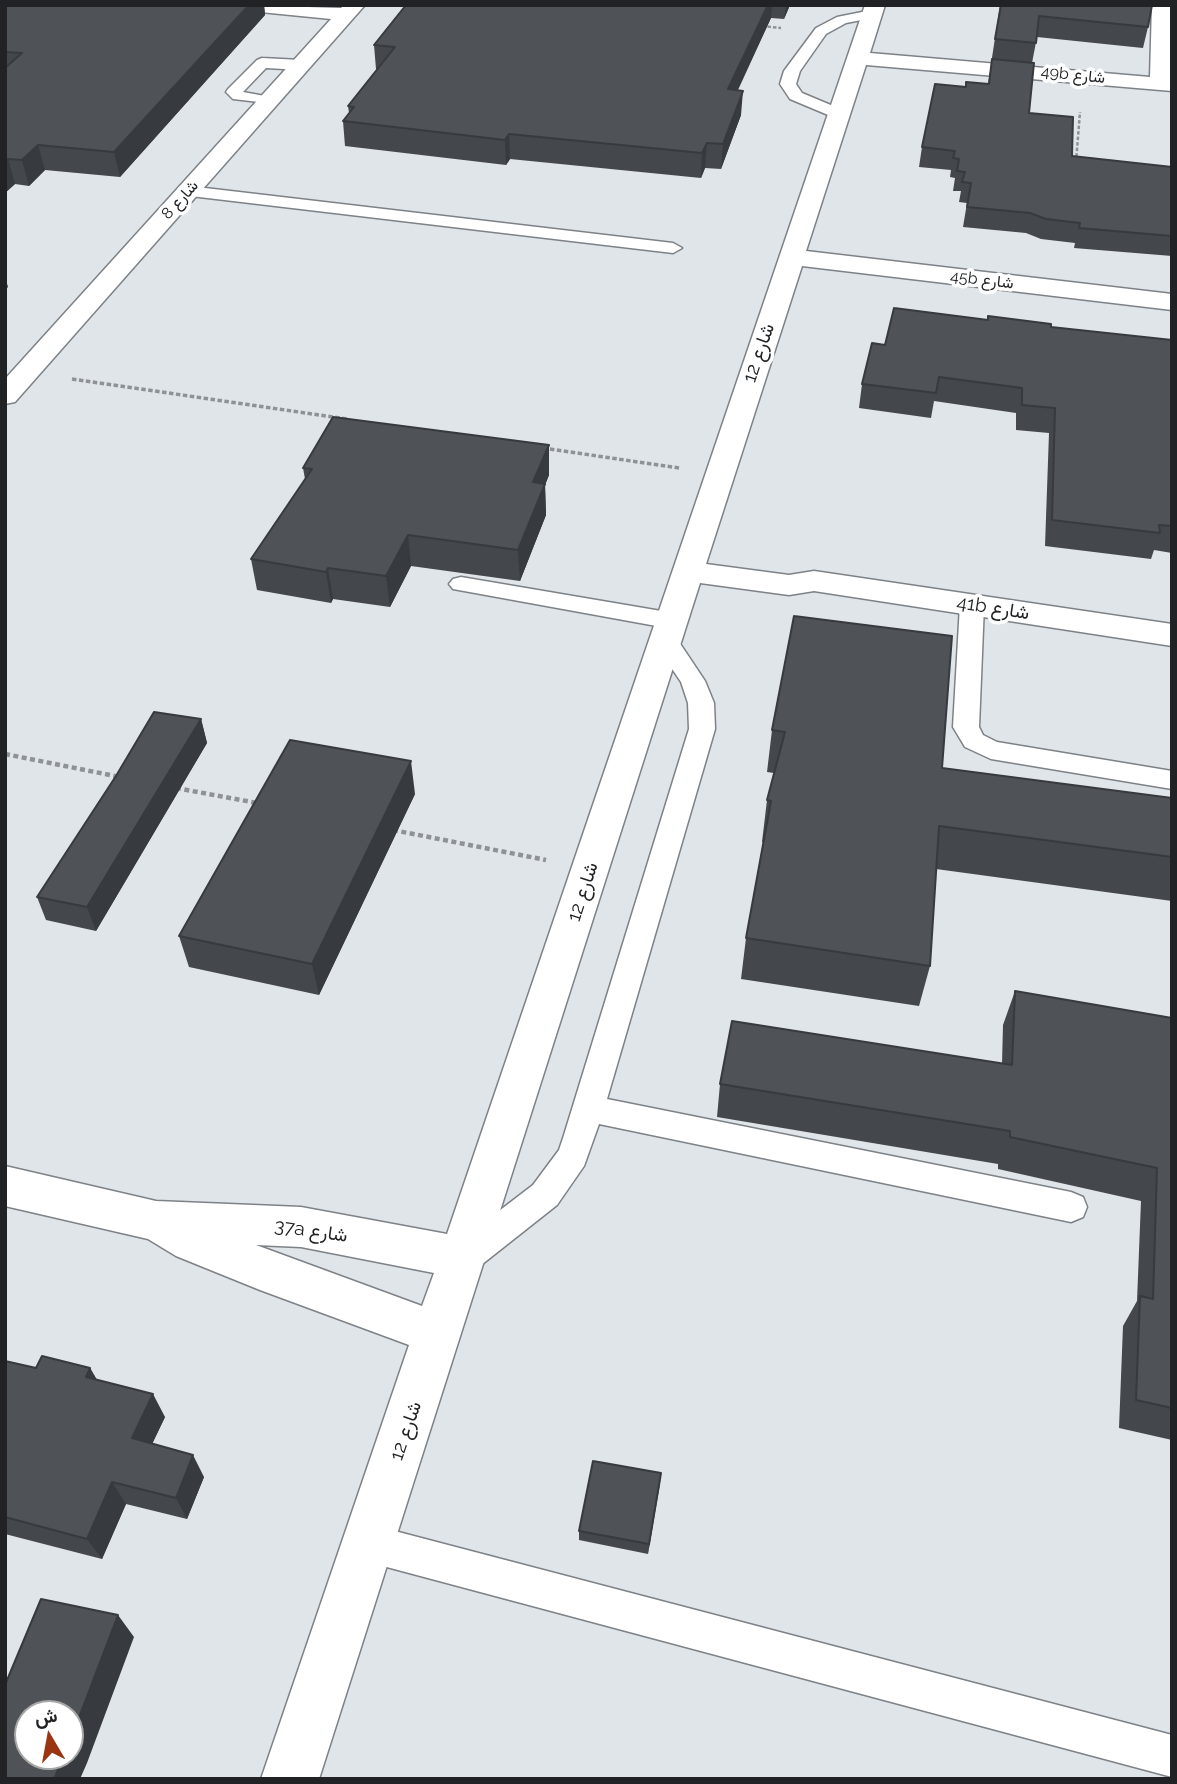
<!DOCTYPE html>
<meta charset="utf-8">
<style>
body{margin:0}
#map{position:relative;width:1177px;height:1784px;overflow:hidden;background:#e0e5ea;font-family:Raleway,Vazirmatn,sans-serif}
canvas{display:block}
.frame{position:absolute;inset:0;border:7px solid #202224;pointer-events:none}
.north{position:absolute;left:14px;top:1700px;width:70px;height:70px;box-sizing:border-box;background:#fff;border:2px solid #a6a7a7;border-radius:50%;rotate:350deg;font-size:19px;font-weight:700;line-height:28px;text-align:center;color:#202224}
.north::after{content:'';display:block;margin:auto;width:24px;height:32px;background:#9a3411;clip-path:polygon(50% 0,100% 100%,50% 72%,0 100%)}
</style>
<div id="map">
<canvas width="1177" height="1784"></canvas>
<div class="frame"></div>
<div class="north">ش</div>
</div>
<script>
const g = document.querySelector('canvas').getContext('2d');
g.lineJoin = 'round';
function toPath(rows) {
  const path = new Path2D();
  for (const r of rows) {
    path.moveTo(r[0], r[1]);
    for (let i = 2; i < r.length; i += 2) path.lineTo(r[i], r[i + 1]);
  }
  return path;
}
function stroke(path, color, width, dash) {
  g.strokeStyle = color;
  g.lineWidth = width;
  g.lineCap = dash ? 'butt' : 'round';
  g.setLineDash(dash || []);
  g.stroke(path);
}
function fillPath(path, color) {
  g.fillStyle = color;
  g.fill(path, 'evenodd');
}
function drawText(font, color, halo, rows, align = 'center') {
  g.font = font + ' Raleway,Vazirmatn,sans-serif';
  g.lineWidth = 7;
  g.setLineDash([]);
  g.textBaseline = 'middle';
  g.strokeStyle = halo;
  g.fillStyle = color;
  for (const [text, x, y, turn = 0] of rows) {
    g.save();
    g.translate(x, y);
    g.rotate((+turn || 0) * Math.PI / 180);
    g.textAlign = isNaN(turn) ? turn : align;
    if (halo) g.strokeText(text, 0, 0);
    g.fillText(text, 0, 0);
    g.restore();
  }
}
const pathFar2 = toPath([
 [762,26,781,28],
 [1076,162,1080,112]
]);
const pathFar1 = toPath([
 [72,379,347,419],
 [543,448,679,468]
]);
const path = toPath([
 [5,754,120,777],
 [176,788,257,803],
 [393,830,546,860]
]);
const lane = toPath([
 [872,10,877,11,877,17,846,23,826,34,800,71,796,84,802,93,845,111,845,117,833,117,790,99,780,84,784,71,816,28,837,17,872,10],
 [262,58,301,60,309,65,301,70,266,68,243,92,276,98,276,104,233,99,226,92,228,89,257,60,262,58],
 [188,186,673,243,682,248,673,253,182,195,179,191,182,187,188,186],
 [461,577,673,613,681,616,685,621,681,626,673,629,453,589,449,584,453,579,461,577],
 [972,598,980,600,984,605,979,727,983,735,997,742,1172,771,1172,789,991,759,965,747,953,727,960,605,964,600,972,598],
 [666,634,675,636,705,681,714,703,715,729,607,1099,1071,1192,1083,1197,1087,1207,1083,1217,1071,1222,599,1124,584,1166,557,1205,476,1269,464,1273,452,1269,447,1258,452,1247,533,1185,559,1150,564,1135,689,729,688,703,681,682,654,642,657,636,666,634],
 [368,1524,1172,1735,1172,1777,368,1562,355,1556,349,1543,355,1530,368,1524]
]);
const street = toPath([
 [240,5,341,8,344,5,365,5,15,402,5,404,5,379,331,19,250,11,240,5],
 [865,5,885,5,870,53,1150,77,1152,5,1172,5,1172,91,866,65,806,251,1172,294,1172,310,802,266,706,564,789,575,814,571,1172,624,1172,646,814,591,789,595,700,583,319,1779,261,1779,409,1345,260,1290,176,1256,148,1239,5,1206,5,1166,156,1201,301,1207,447,1234,865,5],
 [256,1245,301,1247,434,1273,422,1306,256,1245]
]);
const wall = toPath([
 [5,5,264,5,265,15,120,177,45,170,29,186,15,184,5,193],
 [406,5,790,5,784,19,771,18,737,90,741,115,721,169,705,168,701,178,510,159,506,165,345,146,343,121,349,113,348,106,377,69,376,69,374,45],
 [1000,5,1152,5,1148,27,1143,48,1037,37,1032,63,1029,113,1072,156,1172,167,1172,256,1074,248,1075,243,1041,239,1026,233,963,227,967,203,959,202,961,191,953,191,955,178,950,177,951,170,919,167,922,147,966,87,988,84],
 [1051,327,1172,340,1172,553,1154,550,1151,559,1045,546,1049,433,1016,430,1016,413,934,401,931,418,859,408,862,384,885,345],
 [549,445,549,475,545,485,546,515,520,581,411,566,390,607,333,599,331,603,257,590,251,559,305,479,303,468],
 [794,616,942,768,1172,798,1172,901,936,869,930,966,919,1006,741,979,746,938,763,842,762,842,767,800,774,773,767,772,772,730],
 [201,719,207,743,96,931,46,920,37,897],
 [415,794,319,995,189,967,179,936],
 [1015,991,1172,1018,1172,1440,1119,1428,1123,1326,1137,1301,1141,1201,998,1169,998,1164,717,1117,720,1084,1002,1064,1003,1025],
 [5,1361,36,1368,90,1368,97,1380,165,1417,152,1444,204,1477,187,1519,126,1504,102,1559,5,1534],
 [661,1473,648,1554,579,1540,579,1531]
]);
const shadedWall = toPath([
 [249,5,264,5,265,15,120,177,114,152],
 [768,5,772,5,771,18,727,114,728,89],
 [786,5,790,5,784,19],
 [743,91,741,115,721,169,723,144],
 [509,134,510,159,506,165,505,140],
 [707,143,705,168,701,178,702,153],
 [38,145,45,170,29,186,22,160],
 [8,159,15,184,5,193,5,161],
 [5,277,8,287,5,290],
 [549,445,549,475,545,485,546,515,520,581,518,550,533,482],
 [408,535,411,566,390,607,386,576],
 [328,568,333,599,331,603,326,572],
 [201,719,207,743,96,931,87,907],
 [411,761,415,794,319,995,312,964],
 [90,1368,104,1392,86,1377],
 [153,1394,165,1417,144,1461,132,1438],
 [193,1455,204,1477,187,1519,176,1498],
 [661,1473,660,1484,648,1554,649,1544],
 [112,1482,126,1504,102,1559,87,1539],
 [118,1615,134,1637,87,1763,80,1779,54,1779,64,1756,70,1756,70,1741]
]);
const building = toPath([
 [5,5,249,5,114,152,38,145,22,160,8,159,5,161,5,68,22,53,5,52,5,5],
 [406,5,768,5,728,89,743,91,723,144,707,143,702,153,509,134,505,140,343,121,354,107,348,106,395,47,374,45,406,5],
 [1001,5,1152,5,1148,27,1039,16,1036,43,995,39,1001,5],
 [992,59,1034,63,1029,113,1073,117,1072,156,1172,167,1172,236,1079,228,1080,223,1046,219,1030,213,967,207,971,183,962,182,965,172,957,171,959,159,953,158,955,151,922,147,935,84,966,87,966,82,989,84,992,59],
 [894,308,988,320,988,316,1051,324,1051,327,1172,340,1172,526,1159,525,1160,533,1052,520,1055,408,1022,405,1022,388,939,377,936,393,862,384,872,343,885,345,894,308],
 [333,417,549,445,533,482,545,484,518,550,408,535,386,576,328,568,326,572,251,559,312,469,303,468,333,417],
 [794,616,952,636,942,768,1172,798,1172,857,939,826,930,966,746,938,771,801,767,800,785,732,772,730,794,616],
 [154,712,201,719,87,907,37,897,116,776,154,712],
 [290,740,411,761,312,964,179,936,290,740],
 [1015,991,1172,1018,1172,1408,1136,1400,1140,1296,1153,1299,1157,1168,1010,1137,1010,1131,720,1084,732,1021,1012,1065,1015,991],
 [42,1356,90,1368,86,1377,153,1394,132,1438,193,1455,176,1498,112,1482,87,1539,5,1517,5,1361,36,1368,42,1356],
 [593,1461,661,1473,649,1544,579,1531,593,1461],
 [41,1599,118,1615,70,1741,70,1714,28,1714,28,1756,64,1756,54,1779,5,1779,5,1685,41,1599]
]);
const farStreetnames = [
 ["49b شارع",1073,75,6],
 ["شارع 8",180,200,-48],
 ["45b شارع",982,280,7]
];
const streetNames = [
 ["شارع 12",759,353,-71],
 ["41b شارع",993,608,9],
 ["شارع 12",583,892,-72],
 ["37a شارع",311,1231,8],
 ["شارع 12",406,1431,-71]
];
stroke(lane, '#7d8287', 3);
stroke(street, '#7d8287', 3);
stroke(pathFar2, '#8e9195', 2.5, [3.5, 2]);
stroke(pathFar1, '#8e9195', 3.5, [4.5, 2.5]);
stroke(path, '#8e9195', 4.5, [5, 3.5]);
fillPath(lane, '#fff');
fillPath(street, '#fff');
fillPath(wall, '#44474c');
fillPath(shadedWall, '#373a3e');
fillPath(building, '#4f5358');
stroke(building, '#373a3e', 2);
drawText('16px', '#202224', '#fff', farStreetnames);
drawText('19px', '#202224', '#fff', streetNames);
</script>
